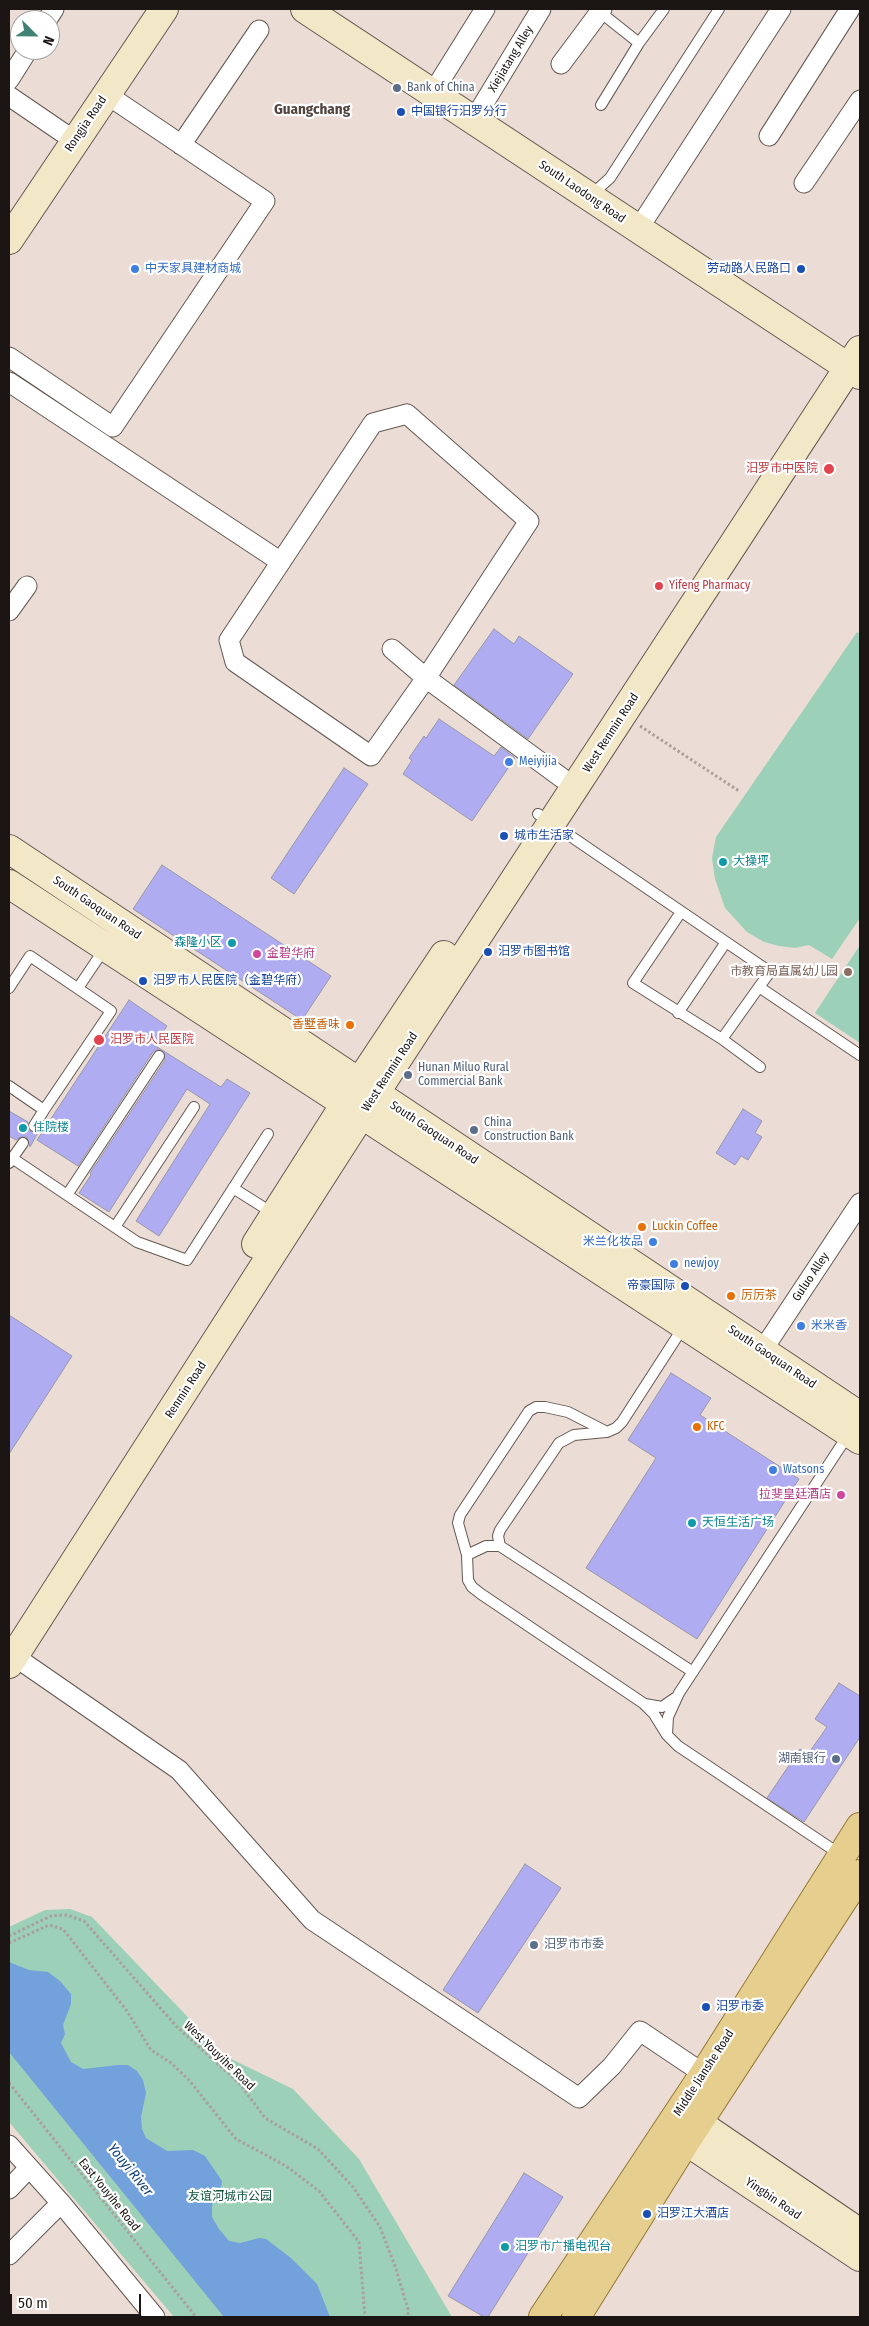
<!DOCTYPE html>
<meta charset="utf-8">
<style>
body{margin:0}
#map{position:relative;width:869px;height:2326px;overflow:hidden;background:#ebddd6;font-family:"Fira Sans Condensed",sans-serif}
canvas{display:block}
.frame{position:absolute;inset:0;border:10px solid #1b1614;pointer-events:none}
.north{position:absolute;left:10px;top:10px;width:50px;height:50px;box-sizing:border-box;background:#fff;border:1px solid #a4a2a1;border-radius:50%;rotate:113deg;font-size:14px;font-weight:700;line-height:20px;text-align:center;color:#1b1614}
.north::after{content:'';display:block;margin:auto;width:18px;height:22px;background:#408273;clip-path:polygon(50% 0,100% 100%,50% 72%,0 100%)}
.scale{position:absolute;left:10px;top:2294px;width:131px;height:22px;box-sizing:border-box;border:2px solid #1b1614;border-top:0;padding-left:6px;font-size:15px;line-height:18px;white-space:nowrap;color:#1b1614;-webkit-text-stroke:4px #fff;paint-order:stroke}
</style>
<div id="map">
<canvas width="869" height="2326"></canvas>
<div class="frame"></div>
<div class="north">N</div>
<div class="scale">50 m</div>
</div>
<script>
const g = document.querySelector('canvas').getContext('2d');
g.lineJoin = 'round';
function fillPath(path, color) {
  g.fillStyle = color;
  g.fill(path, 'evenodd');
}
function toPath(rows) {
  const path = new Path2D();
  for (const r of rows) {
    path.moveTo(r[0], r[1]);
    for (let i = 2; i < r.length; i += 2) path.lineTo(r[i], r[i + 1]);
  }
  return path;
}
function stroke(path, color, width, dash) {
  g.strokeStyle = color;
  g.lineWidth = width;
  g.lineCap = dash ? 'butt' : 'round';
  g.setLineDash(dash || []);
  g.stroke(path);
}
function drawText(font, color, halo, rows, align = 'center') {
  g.font = font + ' "Fira Sans Condensed","Noto Sans SC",sans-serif';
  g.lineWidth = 4.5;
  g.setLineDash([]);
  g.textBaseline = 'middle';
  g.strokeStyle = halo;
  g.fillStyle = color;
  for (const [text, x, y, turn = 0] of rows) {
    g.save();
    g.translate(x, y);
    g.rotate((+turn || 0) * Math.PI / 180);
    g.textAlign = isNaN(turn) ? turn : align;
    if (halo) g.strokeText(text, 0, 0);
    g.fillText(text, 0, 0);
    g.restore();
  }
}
const green = toPath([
 [857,632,860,634,860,918,832,959,809,945,795,948,779,946,764,942,747,932,725,908,715,879,712,858,716,837],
 [860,945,860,1043,815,1013],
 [70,1909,92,1917,225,2056,293,2089,359,2159,452,2317,174,2317,9,2122,9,1927,45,1910]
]);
const water = toPath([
 [9,1962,29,1970,48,1972,60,1981,71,1994,71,2004,63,2025,65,2034,61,2043,71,2062,83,2069,118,2065,128,2065,137,2071,143,2080,146,2093,141,2117,142,2129,146,2138,167,2151,193,2150,205,2156,222,2181,221,2188,215,2195,212,2206,212,2217,219,2229,229,2241,240,2243,259,2238,266,2239,291,2258,317,2284,330,2317,224,2317,9,2052]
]);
const building = toPath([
 [494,629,514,644,519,636,573,674,528,739,454,685,494,629],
 [439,719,494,756,501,747,515,758,472,821,403,774,412,760,409,758,424,736,426,738,439,719],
 [344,768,368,784,294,894,271,878,344,768],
 [162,865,331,976,302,1020,133,909,162,865],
 [129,1000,167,1026,154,1045,221,1087,227,1079,250,1093,159,1236,136,1221,210,1104,187,1089,109,1212,79,1193,91,1175,90,1173,165,1060,163,1051,159,1049,153,1052,78,1166,37,1140,129,1000],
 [743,1109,762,1121,755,1133,762,1137,748,1160,741,1156,735,1165,716,1153,743,1109],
 [9,1111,28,1122,28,1129,31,1132,40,1129,30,1147,27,1137,21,1137,16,1140,9,1136,9,1111],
 [9,1315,72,1356,9,1454,9,1315],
 [671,1373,711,1398,700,1415,799,1479,697,1639,586,1568,656,1458,628,1440,671,1373],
 [839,1683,860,1696,860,1737,804,1822,767,1798,800,1749,808,1754,827,1727,815,1719,839,1683],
 [525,1864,561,1888,478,2013,443,1990,525,1864],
 [524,2173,563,2197,488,2317,484,2317,448,2296,524,2173]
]);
const path = toPath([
 [640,726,739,791],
 [9,1936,51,1916,67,1915,84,1921,176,2026,240,2084,265,2118,318,2149,353,2187,380,2227,395,2266,408,2309,408,2317],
 [9,1943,49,1925,63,1929,127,2011,151,2050,171,2063,189,2080,236,2139,286,2166,319,2191,359,2242,365,2317],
 [9,2083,196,2317]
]);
const lane = toPath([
 [600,12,639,43],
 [601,105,639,43,664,9],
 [600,187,610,178,719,9],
 [538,814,770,972,759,987,860,1055],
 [681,912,633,983,722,1039,760,1067],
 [9,988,30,956,111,1011,44,1110,9,1086],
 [78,988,105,948],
 [678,1013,726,942],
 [722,1039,759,987],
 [34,1126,44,1110],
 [12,1158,137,1242,187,1260,268,1134],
 [9,1163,23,1143],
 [233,1188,274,1214],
 [67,1195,159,1056],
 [115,1227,194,1107],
 [684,1326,622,1422,616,1428,607,1432,568,1412,545,1407,536,1407,529,1411,460,1515,458,1523,467,1555,468,1580,472,1587,481,1594,643,1703,654,1714,667,1735,678,1746,841,1855],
 [500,1546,498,1536,500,1530,559,1443,574,1435,606,1432],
 [467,1555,486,1546,500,1546,693,1672],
 [645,1704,662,1707,675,1698],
 [667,1734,668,1717,679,1693,848,1435]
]);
const street = toPath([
 [47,20,54,9],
 [561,64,602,9],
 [9,80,28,50],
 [440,81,485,9],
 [9,96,75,141],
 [481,108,541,9],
 [769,136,850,9],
 [181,145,259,30],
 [804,183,860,100],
 [646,217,781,9],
 [9,357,113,427,265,201,106,94],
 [9,382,281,562],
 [407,414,529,521,426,678,371,756,235,662,229,640,373,423,407,414],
 [9,611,27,586],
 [392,649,426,678,562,778],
 [762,1351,860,1203],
 [14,1656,179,1770,312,1920,579,2098,612,2066,640,2031,704,2074],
 [9,2145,61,2203,155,2317],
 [9,2189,28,2169],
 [9,2255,61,2203]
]);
const secondary = toPath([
 [305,9,860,375],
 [9,240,164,9],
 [9,849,860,1416],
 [9,884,860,1440],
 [256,1244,345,1104,444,955],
 [9,1664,361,1115,860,350],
 [698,2123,860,2233],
 [686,2141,860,2257]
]);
const primary = toPath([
 [543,2317,704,2074,860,1827],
 [576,2317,686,2141,860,1874]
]);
const markers = [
 [397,88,5,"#5c6f8a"],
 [401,112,5,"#1a4fb4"],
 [135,269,5,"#3f7fe0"],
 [801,269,5,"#1a4fb4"],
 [829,469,6,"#e0444e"],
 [659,586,5,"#e0444e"],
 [509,762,5,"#3f7fe0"],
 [504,836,5,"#1a4fb4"],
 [723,862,5,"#0f9aa8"],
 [232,943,5,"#0f9aa8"],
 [488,952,5,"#1a4fb4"],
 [257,954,5,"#d1479c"],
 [848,972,5,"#8d6e63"],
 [143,981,5,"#1a4fb4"],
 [350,1025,5,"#e8710a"],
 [99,1040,6,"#e0444e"],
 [408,1075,5,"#5c6f8a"],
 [23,1128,5,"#0f9aa8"],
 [474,1130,5,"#5c6f8a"],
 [642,1227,5,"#e8710a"],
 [653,1242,5,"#3f7fe0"],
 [674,1264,5,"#3f7fe0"],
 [685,1286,5,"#1a4fb4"],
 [731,1296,5,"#e8710a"],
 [801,1326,5,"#3f7fe0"],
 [697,1427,5,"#e8710a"],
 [773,1470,5,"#3f7fe0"],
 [841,1495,5,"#d1479c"],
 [692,1523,5,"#0f9aa8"],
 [836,1759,5,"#5c6f8a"],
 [534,1945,5,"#5c6f8a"],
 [706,2007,5,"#1a4fb4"],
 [647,2214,5,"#1a4fb4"],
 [505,2247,5,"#0f9aa8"]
];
const streetNames = [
 ["Xiejiatang Alley",511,59,-59],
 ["Rongjia Road",86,124,-56],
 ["South Laodong Road",582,192,34],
 ["West Renmin Road",611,733,-57],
 ["South Gaoquan Road",97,908,34],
 ["West Renmin Road",390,1072,-57],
 ["South Gaoquan Road",434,1133,34],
 ["Guluo Alley",811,1277,-56],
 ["South Gaoquan Road",772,1357,34],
 ["Renmin Road",186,1390,-57],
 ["West Youyihe Road",219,2056,44],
 ["Middle Jianshe Road",704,2073,-57],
 ["East Youyihe Road",109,2195,51],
 ["Yingbin Road",773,2199,34]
];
const serviceNames = [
 ["Bank of China",407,88],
 ["Hunan Miluo Rural",418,1068],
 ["Commercial Bank",418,1082],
 ["China",484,1123],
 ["Construction Bank",484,1137],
 ["湖南银行",826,1759,"right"],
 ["汨罗市市委",544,1945]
];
const transitNames = [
 ["中国银行汨罗分行",411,112],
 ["劳动路人民路口",791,269,"right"],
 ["城市生活家",514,836],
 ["汨罗市图书馆",498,952],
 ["汨罗市人民医院（金碧华府）",153,981],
 ["帝豪国际",675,1286,"right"],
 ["汨罗市委",716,2007],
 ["汨罗江大酒店",657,2214]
];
const shopNames = [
 ["中天家具建材商城",145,269],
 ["Meiyijia",519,762],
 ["米兰化妆品",643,1242,"right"],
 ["newjoy",684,1264],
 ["米米香",811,1326],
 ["Watsons",783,1470]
];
const healthNames = [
 ["汨罗市中医院",818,469,"right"],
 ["Yifeng Pharmacy",669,586],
 ["汨罗市人民医院",110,1040]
];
const cultureNames = [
 ["大操坪",733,862],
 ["森隆小区",222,943,"right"],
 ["住院楼",33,1128],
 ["天恒生活广场",702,1523],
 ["汨罗市广播电视台",515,2247]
];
const hotelNames = [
 ["金碧华府",267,954],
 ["拉斐皇廷酒店",831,1495,"right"]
];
const educationNames = [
 ["市教育局直属幼儿园",838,972]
];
const foodNames = [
 ["香墅香味",340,1025,"right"],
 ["Luckin Coffee",652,1227],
 ["厉厉茶",741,1296],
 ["KFC",707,1427]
];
const parkNames = [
 ["友谊河城市公园",230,2197]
];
const waterNames = [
 ["Youyi River",130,2170,51]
];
const quarterNames = [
 ["Guangchang",312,110]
];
fillPath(green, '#9dd0b8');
fillPath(water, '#73a1db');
fillPath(building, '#b0acf2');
stroke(building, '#9898a5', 1);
stroke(lane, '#645852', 12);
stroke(street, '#645852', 21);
stroke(secondary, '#645852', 30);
stroke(primary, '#937932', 30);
stroke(path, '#aa9f9a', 3, [2.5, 2.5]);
stroke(lane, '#fff', 10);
stroke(street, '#fff', 19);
stroke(secondary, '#f2e7c6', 28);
stroke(primary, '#e5ce8e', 28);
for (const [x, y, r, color] of markers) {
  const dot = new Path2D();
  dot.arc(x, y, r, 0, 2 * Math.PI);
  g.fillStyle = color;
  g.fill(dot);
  stroke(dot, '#fff', 2);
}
drawText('12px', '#1b1614', '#fff', streetNames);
drawText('12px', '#4e5e75', '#fff', serviceNames, 'left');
drawText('12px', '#164399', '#fff', transitNames, 'left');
drawText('12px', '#366cbe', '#fff', shopNames, 'left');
drawText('12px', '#be3a42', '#fff', healthNames, 'left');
drawText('12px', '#0d838f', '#fff', cultureNames, 'left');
drawText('12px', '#b23c85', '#fff', hotelNames, 'left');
drawText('12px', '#785e54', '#fff', educationNames, 'right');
drawText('12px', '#c56008', '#fff', foodNames, 'left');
drawText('12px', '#0e533b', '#fff', parkNames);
drawText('italic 14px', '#103f74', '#fff', waterNames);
drawText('bold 15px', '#504540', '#fff', quarterNames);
</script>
